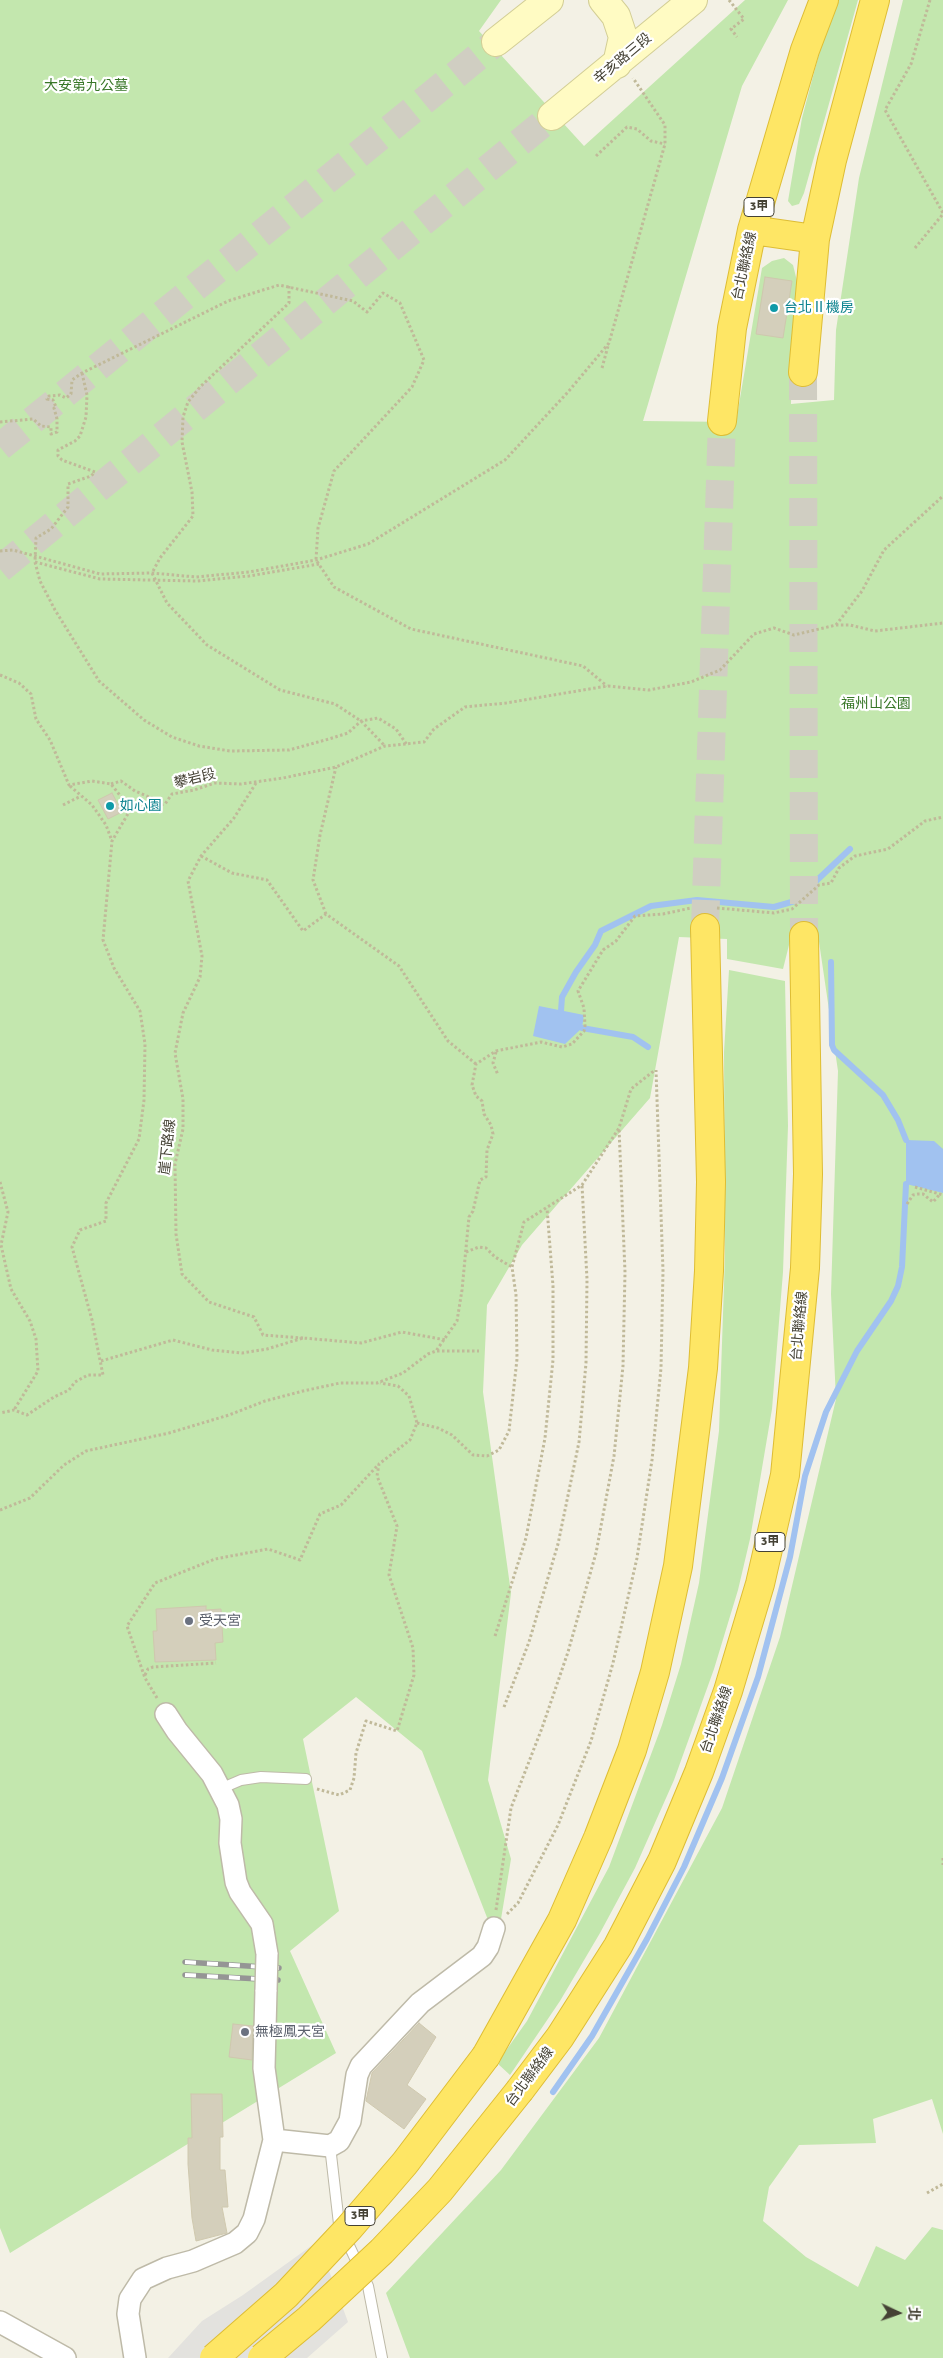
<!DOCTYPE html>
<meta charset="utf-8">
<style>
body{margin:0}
#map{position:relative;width:943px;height:2358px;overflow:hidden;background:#f3f1e5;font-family:Signika,"Noto Sans TC",sans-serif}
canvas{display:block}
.north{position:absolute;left:873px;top:2288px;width:50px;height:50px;-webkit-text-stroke:4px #fff;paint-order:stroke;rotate:93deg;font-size:14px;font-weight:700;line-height:20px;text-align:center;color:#454235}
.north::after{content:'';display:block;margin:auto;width:18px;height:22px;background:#454235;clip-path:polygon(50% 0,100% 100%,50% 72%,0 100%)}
</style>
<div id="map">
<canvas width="943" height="2358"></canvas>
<div class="north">北</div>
</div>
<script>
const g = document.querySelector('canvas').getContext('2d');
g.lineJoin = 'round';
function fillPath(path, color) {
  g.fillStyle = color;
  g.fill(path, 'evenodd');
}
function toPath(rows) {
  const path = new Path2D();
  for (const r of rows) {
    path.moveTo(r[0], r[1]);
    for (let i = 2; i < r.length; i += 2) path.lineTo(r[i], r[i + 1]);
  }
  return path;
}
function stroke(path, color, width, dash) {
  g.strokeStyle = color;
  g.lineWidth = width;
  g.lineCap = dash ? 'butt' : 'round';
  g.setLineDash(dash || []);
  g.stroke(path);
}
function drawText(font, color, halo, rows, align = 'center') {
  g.font = font + ' Signika,"Noto Sans TC",sans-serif';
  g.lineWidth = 4.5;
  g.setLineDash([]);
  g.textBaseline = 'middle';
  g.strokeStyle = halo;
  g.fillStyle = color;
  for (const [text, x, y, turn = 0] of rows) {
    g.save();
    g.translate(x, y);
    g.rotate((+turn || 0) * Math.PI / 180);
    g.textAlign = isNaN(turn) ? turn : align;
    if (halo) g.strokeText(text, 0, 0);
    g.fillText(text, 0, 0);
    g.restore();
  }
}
const green = toPath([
 [0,0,501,0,479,31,584,146,745,0,788,0,742,86,643,421,736,422,762,268,772,261,784,258,793,265,797,281,792,347,791,404,834,400,836,330,859,178,903,0,943,0,943,2134,932,2099,873,2119,876,2143,799,2145,769,2187,763,2221,806,2257,858,2287,876,2246,905,2260,932,2227,943,2230,943,2358,410,2358,386,2293,501,2170,599,2038,722,1808,780,1637,836,1399,831,1294,838,1071,818,935,790,941,783,969,727,959,727,939,679,937,650,1098,522,1245,487,1305,483,1392,511,1593,488,1780,511,1859,497,1943,422,1751,356,1697,303,1739,339,1911,290,1951,336,2053,10,2253,0,2228],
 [839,0,858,0,804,193,799,204,792,206,788,201,802,118,820,50],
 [729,970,785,981,788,1126,783,1272,772,1409,750,1539,738,1590,714,1669,674,1780,635,1868,600,1933,560,2001,510,2075,497,2063,527,2021,609,1867,662,1725,681,1664,699,1583,719,1431,725,1255,724,1052]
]);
const parking = toPath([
 [318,2241,348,2322,307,2358,168,2358,202,2321,243,2295]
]);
const water = toPath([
 [539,1006,584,1015,582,1028,565,1044,533,1036],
 [906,1140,934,1141,943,1149,943,1193,906,1184]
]);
const stream = toPath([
 [831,962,832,1045,834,1050,883,1095,898,1120,906,1140],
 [561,1011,562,997,576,972,595,945,601,931,651,906,697,900,774,907,795,901,850,849],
 [582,1028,633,1037,648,1047],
 [553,2092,592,2036,647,1939,684,1867,722,1778,758,1677,790,1557,805,1476,826,1412,857,1351,891,1301,898,1286,902,1267,906,1184]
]);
const building = toPath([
 [765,277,792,281,783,338,756,334,765,277],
 [112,793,122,812,108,819,98,800,112,793],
 [206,1606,206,1610,221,1609,223,1642,215,1643,216,1660,155,1662,153,1631,157,1631,156,1609,206,1606],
 [419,2023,436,2037,407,2085,426,2099,404,2129,366,2101,372,2073,419,2023],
 [233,2024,253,2026,252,2060,229,2057,233,2024],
 [191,2094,222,2094,223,2137,220,2137,220,2170,225,2170,228,2207,222,2207,227,2233,196,2241,192,2218,188,2164,188,2138,192,2138,191,2094]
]);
const secondaryTunnel = toPath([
 [0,447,496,42],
 [0,569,552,116]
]);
const motorwayTunnel = toPath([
 [803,372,804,936],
 [705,928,722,421]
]);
const path = toPath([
 [729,0,744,19,731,29,737,37],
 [930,0,911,64,885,110,943,213],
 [596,156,627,127,637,129,651,141,665,144],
 [915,248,943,214],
 [289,286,289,303,200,387,188,402,183,417,182,442,192,492,193,516,160,558,152,573,167,603,207,645,280,690,335,704,361,721,385,746],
 [602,368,608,346],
 [82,373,87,395,86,417,80,436,75,441,58,450,58,456,62,460,95,472,91,476,68,484,68,507,51,529,36,538,35,562,40,581,55,610,99,681,144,720,172,737,199,746,230,751,289,750,329,739,348,733,361,721,378,718,396,729,407,745],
 [0,422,33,419,41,426,51,427,51,434,57,432,57,419,54,408,56,407,53,400,47,399,49,396,60,395,66,398,71,394,72,380,82,373,228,301,279,285,353,301,367,312,383,293,400,303,424,360,412,387,334,471,318,528,316,560,334,587,411,629,583,666,607,686],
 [0,551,13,550,100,574,152,573,196,577,249,572,316,560,368,544,505,460,568,392,609,343,665,144,665,125,633,78],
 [35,562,100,579,197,581,249,576,319,564],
 [836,625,862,591,884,550,943,496],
 [0,675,19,683,31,694,36,719,50,740,69,785,92,781,111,784,126,803,129,812,112,841,103,940,114,968,140,1011,145,1044,144,1100,139,1139,106,1203,106,1221,80,1230,72,1247,92,1320,103,1375,88,1375,75,1382,69,1390,54,1397,27,1415,14,1410,0,1413],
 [256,783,234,818,201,856,188,881,202,956,200,977,183,1013,175,1053,183,1099,183,1129,175,1164,176,1234,182,1274,209,1302,254,1317,263,1335,303,1338],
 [111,784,121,781,135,791,154,799,156,806],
 [70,786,92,805,106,825,112,841],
 [63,805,81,796],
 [156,806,165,804,172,794,194,790,215,783,241,784,283,778,336,767,385,746,424,742,434,729,465,707,506,703,607,686,649,690,691,682,720,670,754,634,774,628,794,635,836,625,850,625,875,631,943,623],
 [154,811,156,806],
 [201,856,232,873,267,880,303,931,326,914,399,966,448,1041,476,1064],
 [717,908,774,913,792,909,819,885,831,883,839,868,855,856,888,849,925,821,943,817],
 [326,914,313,880,320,835,336,767],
 [496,1052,493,1063,498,1075],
 [0,1182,8,1212,1,1245,11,1289,30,1321,36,1339,38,1371,14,1410],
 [915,1187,943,1195],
 [907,1204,913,1195,918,1194,923,1194,933,1202,940,1194],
 [466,1252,479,1247,486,1248,495,1257,512,1267],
 [437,1351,479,1351],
 [101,1361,173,1340,212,1350,242,1353,267,1349,303,1338,361,1343,402,1332,446,1340],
 [417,1423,438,1428,452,1435,473,1455,487,1456,499,1450,509,1431,517,1359,516,1295,512,1267,524,1222,582,1185,619,1128,631,1089,655,1070],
 [0,1510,30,1498,64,1465,86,1451,169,1433,229,1415,265,1401,303,1391,340,1383,377,1383,403,1373,428,1354,436,1351,457,1321,462,1290,469,1217,473,1211,480,1180,486,1177,487,1150,493,1134,491,1125,484,1114,482,1101,476,1096,472,1085,476,1064,496,1051,541,1042,562,1047,572,1044,584,1031,585,1026,584,1008,578,991,603,950,616,941,635,916,663,914,691,908],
 [495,1636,526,1538,545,1438,553,1360,553,1286,547,1208],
 [145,1675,148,1669,153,1667,216,1663],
 [157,1698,145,1678,127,1626,155,1583,215,1559,268,1549,300,1560,320,1514,341,1505,378,1465],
 [504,1707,529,1642,558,1544,579,1442,586,1363,587,1279,582,1185],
 [317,1789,339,1795,350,1790,354,1778,356,1753,366,1721,397,1731,414,1675,413,1648,389,1575,397,1526,377,1476,379,1464,410,1440,417,1423,409,1396,398,1386,380,1383],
 [943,1858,943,1865],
 [496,1910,511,1808,542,1728,568,1652,596,1553,614,1456,623,1366,625,1272,619,1128],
 [507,1914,518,1903,558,1825,591,1741,613,1663,637,1558,652,1460,661,1368,663,1271,656,1070],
 [927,2193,943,2184]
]);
const service = toPath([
 [220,1789,241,1780,261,1777,306,1779],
 [330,2146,339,2224,368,2286,382,2358]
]);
const minor = toPath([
 [166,1714,177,1731,212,1774,228,1805,231,1819,230,1843,236,1882,240,1892,262,1924,267,1954],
 [266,1990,264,2068,274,2140],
 [0,2322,65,2358],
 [135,2358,128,2314,130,2299,143,2279,167,2268,193,2261,235,2243,247,2233,254,2219,274,2140,330,2146,339,2141,350,2121,357,2075,361,2066,420,2003,482,1956,488,1947,494,1928]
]);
const secondary = toPath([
 [603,0,616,16,623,37,617,64],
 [496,42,549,0],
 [552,116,693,0]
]);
const motorway = toPath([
 [752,230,815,239],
 [803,372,815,239,832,160,875,0],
 [722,421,732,328,752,230,805,50,824,0],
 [486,2056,562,1920,598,1838,632,1750,655,1672,678,1566,703,1368,709,1271,711,1182,705,928],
 [520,2090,560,2037,618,1946,662,1861,699,1772,728,1691,760,1584,785,1475,805,1268,808,1174,804,936]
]);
const rail = toPath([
 [185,1962,279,1968],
 [185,1975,278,1980]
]);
const minorBridge = toPath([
 [266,1990,267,1954]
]);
const motorwayBridge = toPath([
 [214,2358,286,2295,349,2228,405,2163,486,2056],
 [262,2358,309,2319,382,2251,440,2190,520,2090]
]);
const markers = [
 [774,308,5,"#0f9aa8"],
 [110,806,5,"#0f9aa8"],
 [189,1621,5,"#6b7280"],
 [245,2032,5,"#6b7280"]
];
const shields = [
 [759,207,30],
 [770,1542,30],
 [360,2216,30]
];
const shieldNames = [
 ["3甲",759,207],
 ["3甲",770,1542],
 ["3甲",360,2216]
];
const streetNames = [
 ["辛亥路三段",623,59,-40],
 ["台北聯絡線",745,266,-78],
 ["攀岩段",195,779,-14],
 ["崖下路線",168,1147,-84],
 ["台北聯絡線",800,1326,-85],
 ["台北聯絡線",717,1720,-71],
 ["台北聯絡線",530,2077,-53]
];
const parkNames = [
 ["大安第九公墓",86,86],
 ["福州山公園",876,704]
];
const cultureNames = [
 ["台北Ⅱ機房",784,308],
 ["如心園",120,806]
];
const worshipNames = [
 ["受天宮",199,1621],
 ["無極鳳天宮",255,2032]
];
fillPath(green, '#c3e7ae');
fillPath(parking, '#e3e2de');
fillPath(water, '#a1c2f0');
stroke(stream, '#a1c2f0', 6);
fillPath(building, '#d4cfbb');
stroke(building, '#cfc8ae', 1);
stroke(secondaryTunnel, '#d0cec2', 28, [28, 14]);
stroke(motorwayTunnel, '#d0cec2', 28, [28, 14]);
stroke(service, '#bebaa8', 12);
stroke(minor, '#bebaa8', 24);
stroke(secondary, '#d3ce95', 30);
stroke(motorway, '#debd34', 30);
stroke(path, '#c0b999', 3, [2.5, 2.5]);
stroke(service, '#fff', 10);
stroke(minor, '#fff', 21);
stroke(secondary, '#fffbc3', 28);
stroke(motorway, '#fee665', 28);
stroke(rail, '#959595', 5.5);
stroke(rail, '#fff', 4, [11]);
stroke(minorBridge, '#bebaa8', 24, []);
stroke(motorwayBridge, '#debd34', 30, []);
stroke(minorBridge, '#fff', 21);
stroke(motorwayBridge, '#fee665', 28);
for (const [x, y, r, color] of markers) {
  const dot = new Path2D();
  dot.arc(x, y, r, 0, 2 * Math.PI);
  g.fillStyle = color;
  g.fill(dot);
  stroke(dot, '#fff', 2);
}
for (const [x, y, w] of shields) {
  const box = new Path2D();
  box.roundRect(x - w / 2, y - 9.5, w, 19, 4);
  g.fillStyle = '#fff';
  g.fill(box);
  stroke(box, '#454235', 1);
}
drawText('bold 12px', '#454235', null, shieldNames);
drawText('14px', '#454235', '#fff', streetNames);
drawText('14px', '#387728', '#fff', parkNames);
drawText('14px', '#0d838f', '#fff', cultureNames, 'left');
drawText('14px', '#5b616d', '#fff', worshipNames, 'left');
</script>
